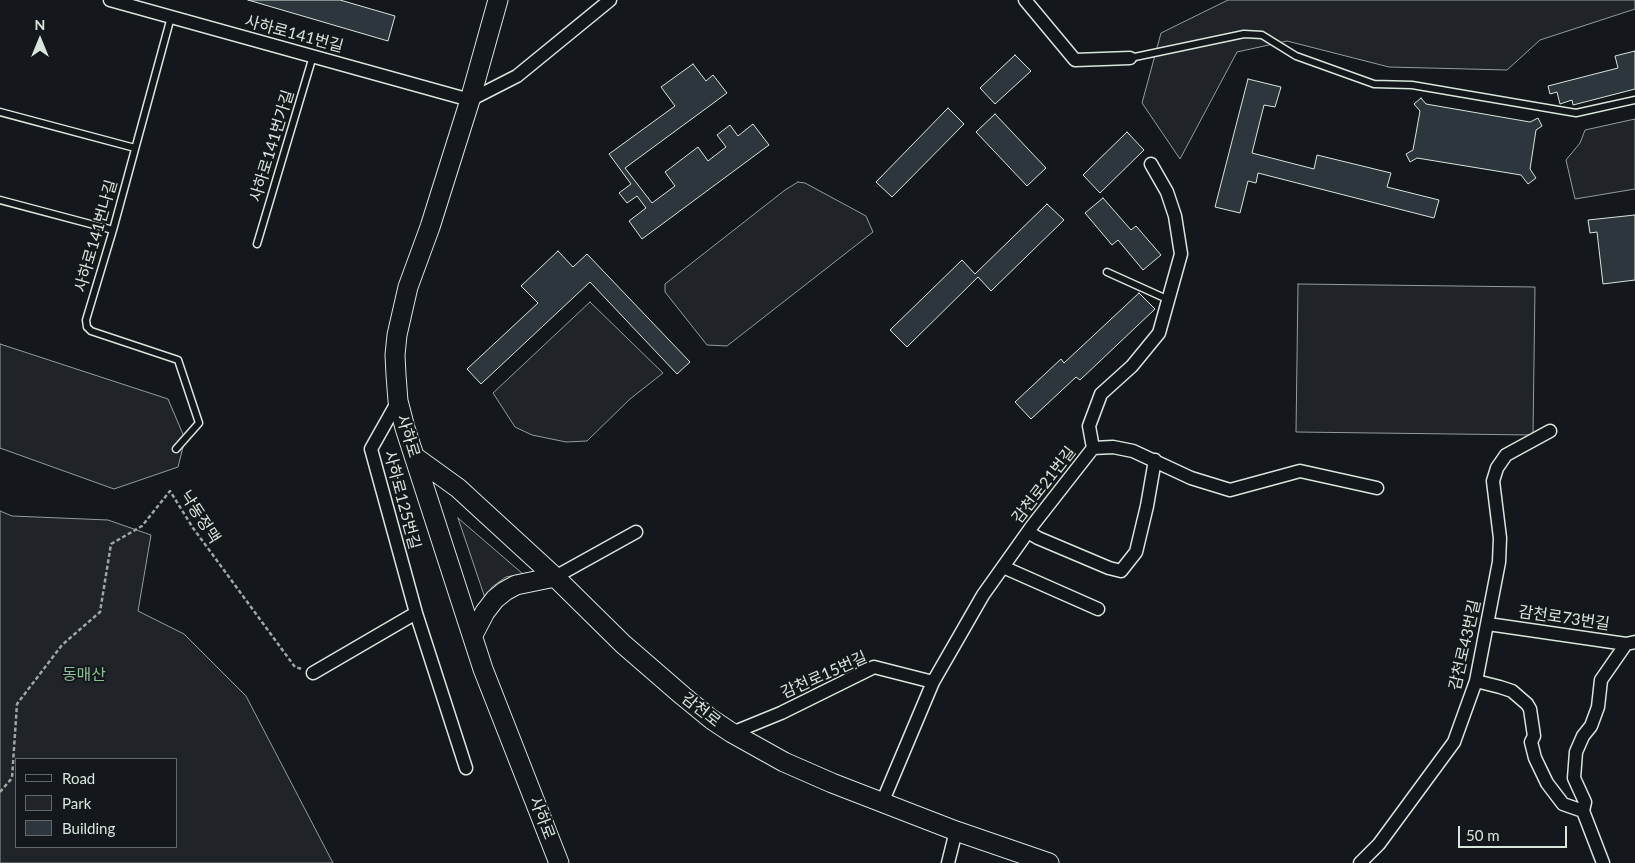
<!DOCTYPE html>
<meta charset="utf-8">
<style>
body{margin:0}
#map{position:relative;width:1635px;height:863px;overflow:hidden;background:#14181c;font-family:Lato,sans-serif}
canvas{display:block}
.legend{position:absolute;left:15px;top:758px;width:162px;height:90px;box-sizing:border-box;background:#14181c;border:1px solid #626a69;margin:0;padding:6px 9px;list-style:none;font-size:15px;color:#d8e6dc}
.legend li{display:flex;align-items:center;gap:10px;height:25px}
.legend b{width:25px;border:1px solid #626a69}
.north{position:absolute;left:15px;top:15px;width:50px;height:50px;-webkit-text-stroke:4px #14181c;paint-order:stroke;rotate:0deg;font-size:14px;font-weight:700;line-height:20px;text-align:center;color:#d8e6dc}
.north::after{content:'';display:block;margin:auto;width:18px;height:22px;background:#d8e6dc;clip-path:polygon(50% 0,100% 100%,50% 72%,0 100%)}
.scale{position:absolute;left:1458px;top:826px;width:109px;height:22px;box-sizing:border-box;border:2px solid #d8e6dc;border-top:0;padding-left:6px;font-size:15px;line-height:18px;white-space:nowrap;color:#d8e6dc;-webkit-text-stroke:4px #14181c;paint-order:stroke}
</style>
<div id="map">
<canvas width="1635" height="863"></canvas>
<ul class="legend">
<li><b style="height:6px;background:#14181c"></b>Road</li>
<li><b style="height:14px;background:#202428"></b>Park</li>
<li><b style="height:14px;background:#2c363c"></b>Building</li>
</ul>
<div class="north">N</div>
<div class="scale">50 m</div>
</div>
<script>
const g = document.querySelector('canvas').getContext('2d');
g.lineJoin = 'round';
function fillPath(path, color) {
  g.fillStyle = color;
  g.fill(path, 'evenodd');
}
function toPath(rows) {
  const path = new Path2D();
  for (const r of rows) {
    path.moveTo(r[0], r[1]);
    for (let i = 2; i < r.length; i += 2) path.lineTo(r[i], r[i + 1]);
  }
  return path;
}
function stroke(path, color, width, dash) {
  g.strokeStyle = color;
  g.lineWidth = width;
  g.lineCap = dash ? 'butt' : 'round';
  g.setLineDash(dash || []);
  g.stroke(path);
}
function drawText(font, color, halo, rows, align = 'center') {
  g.font = font + ' Lato,"Noto Sans KR",sans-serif';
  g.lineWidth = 4;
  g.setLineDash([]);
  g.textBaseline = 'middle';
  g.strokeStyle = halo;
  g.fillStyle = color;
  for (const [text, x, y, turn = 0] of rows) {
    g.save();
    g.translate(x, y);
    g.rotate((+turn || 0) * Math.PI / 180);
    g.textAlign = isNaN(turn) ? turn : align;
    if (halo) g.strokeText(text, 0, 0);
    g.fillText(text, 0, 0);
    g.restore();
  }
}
const green = toPath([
 [1228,0,1635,0,1635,9,1540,40,1507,70,1389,67,1287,41,1237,52,1180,159,1142,103,1161,33,1228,0],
 [1635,119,1635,189,1575,199,1566,160,1580,143,1585,130,1635,119],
 [798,182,805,183,866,216,873,232,727,346,707,345,665,292,665,284,785,190,798,182],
 [1298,284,1535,287,1533,435,1296,432,1298,284],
 [590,302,663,373,630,399,587,441,566,442,532,435,515,427,493,393,590,302],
 [0,344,168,399,185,439,178,467,114,489,0,448,0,344],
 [0,511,12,516,108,520,151,535,138,611,184,634,246,696,333,863,0,863,0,511],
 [16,759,176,759,176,847,16,847,16,759],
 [458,518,523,574,506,577,492,587,485,598,458,518]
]);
const building = toPath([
 [248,0,340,0,395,16,388,41,248,0],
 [1635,51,1635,89,1573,105,1572,100,1560,104,1557,92,1550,94,1548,86,1618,68,1615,56,1635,51],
 [1015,55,1031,71,995,104,980,88,1015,55],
 [693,64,706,81,713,75,727,93,625,168,652,203,675,186,665,172,698,147,708,161,726,147,717,135,730,125,738,136,753,124,769,145,642,239,629,221,646,208,637,196,627,203,619,193,631,184,609,154,675,106,661,87,693,64],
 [1248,79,1281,87,1275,107,1264,105,1252,153,1314,169,1317,155,1391,173,1387,187,1439,200,1434,218,1258,173,1256,183,1248,181,1240,213,1215,207,1248,79],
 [1421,98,1426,104,1530,122,1538,118,1542,126,1536,130,1530,169,1536,178,1528,184,1521,175,1417,158,1410,162,1406,154,1413,150,1420,111,1414,104,1421,98],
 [948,108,964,124,892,197,876,182,948,108],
 [995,114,1046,168,1027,186,976,132,995,114],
 [1127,132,1144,150,1100,193,1083,175,1127,132],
 [1103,198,1131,230,1136,226,1161,255,1143,270,1118,240,1112,245,1085,213,1103,198],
 [1047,204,1064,220,991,291,978,277,907,347,890,330,962,260,975,274,1047,204],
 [1635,215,1635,280,1603,284,1597,232,1590,233,1588,220,1635,215],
 [558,251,573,267,587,254,690,362,677,374,590,282,481,384,467,369,538,303,521,286,558,251],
 [1139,293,1155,309,1080,380,1076,377,1031,419,1015,402,1061,359,1064,363,1139,293]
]);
const path = toPath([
 [0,792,12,778,17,704,62,645,100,612,111,544,142,526,170,491,193,528,295,667,302,669]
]);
const lane = toPath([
 [171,17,113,230,86,320,87,327,91,331,178,360,199,423,176,449],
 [1130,58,1244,34,1262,35,1296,56,1374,84,1412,85,1576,113,1635,100],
 [0,112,135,148],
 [0,200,113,230],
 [257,244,313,56],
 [1107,272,1169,300]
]);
const street = toPath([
 [110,0,470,100,517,76,610,0],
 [1025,0,1075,60,1130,58],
 [1093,448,1089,426,1101,394,1132,366,1159,333,1181,254,1175,216,1167,192,1151,164],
 [1028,532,1038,538,1109,568,1121,571,1136,552,1147,506,1155,460],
 [1003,567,1098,609],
 [555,577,636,532],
 [416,613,466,768],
 [1488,624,1626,644,1635,642],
 [313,673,416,613,371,449,398,401],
 [1476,681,1500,687,1512,691,1527,704,1530,709,1534,736,1531,742,1535,758,1547,783,1563,804,1583,811],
 [732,733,781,713,874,667,933,682],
 [882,803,933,682,983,595,1032,526,1093,448,1113,447,1133,451,1191,478,1230,490,1300,471,1377,488],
 [948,863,956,831],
 [1360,863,1379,844,1454,742,1476,681,1499,562,1500,538,1493,481,1497,468,1506,455,1550,431],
 [1603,863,1583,811,1585,802,1574,778,1576,752,1583,736,1591,726,1598,707,1601,680,1626,644]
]);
const secondary = toPath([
 [498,0,470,100,430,227,408,287,397,335,395,355,396,375,398,401,405,428,483,669,559,863],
 [415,457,458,488,555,577,623,644,683,696,711,719,732,733,784,762,832,783,956,831,1049,863],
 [473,635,485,612,495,599,505,591,516,585,555,577]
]);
const streetNames = [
 ["사하로141번길",294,34,15],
 ["사하로141번가길",272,146,-73],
 ["사하로141번나길",96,236,-74],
 ["사하로",408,436,73],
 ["감천로21번길",1044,485,-52],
 ["사하로125번길",402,500,75],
 ["낙동정맥",200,517,57],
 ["감천로73번길",1564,618,8],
 ["감천로43번길",1465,645,-77],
 ["감천로15번길",824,675,-24],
 ["감천로",701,710,38],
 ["사하로",542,818,69]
];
const parkNames = [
 ["동매산",84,675]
];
fillPath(green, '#202428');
stroke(green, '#939e99', 1);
fillPath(building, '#2c363c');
stroke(building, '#d8e6dc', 1);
stroke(lane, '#d8e6dc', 9);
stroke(street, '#d8e6dc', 15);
stroke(secondary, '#d8e6dc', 21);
stroke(path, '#9da8a2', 2.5, [4, 2.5]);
stroke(lane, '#14181c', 6);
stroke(street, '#14181c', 12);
stroke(secondary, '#14181c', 19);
drawText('16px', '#d8e6dc', '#14181c', streetNames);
drawText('16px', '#8ac095', '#14181c', parkNames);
</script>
